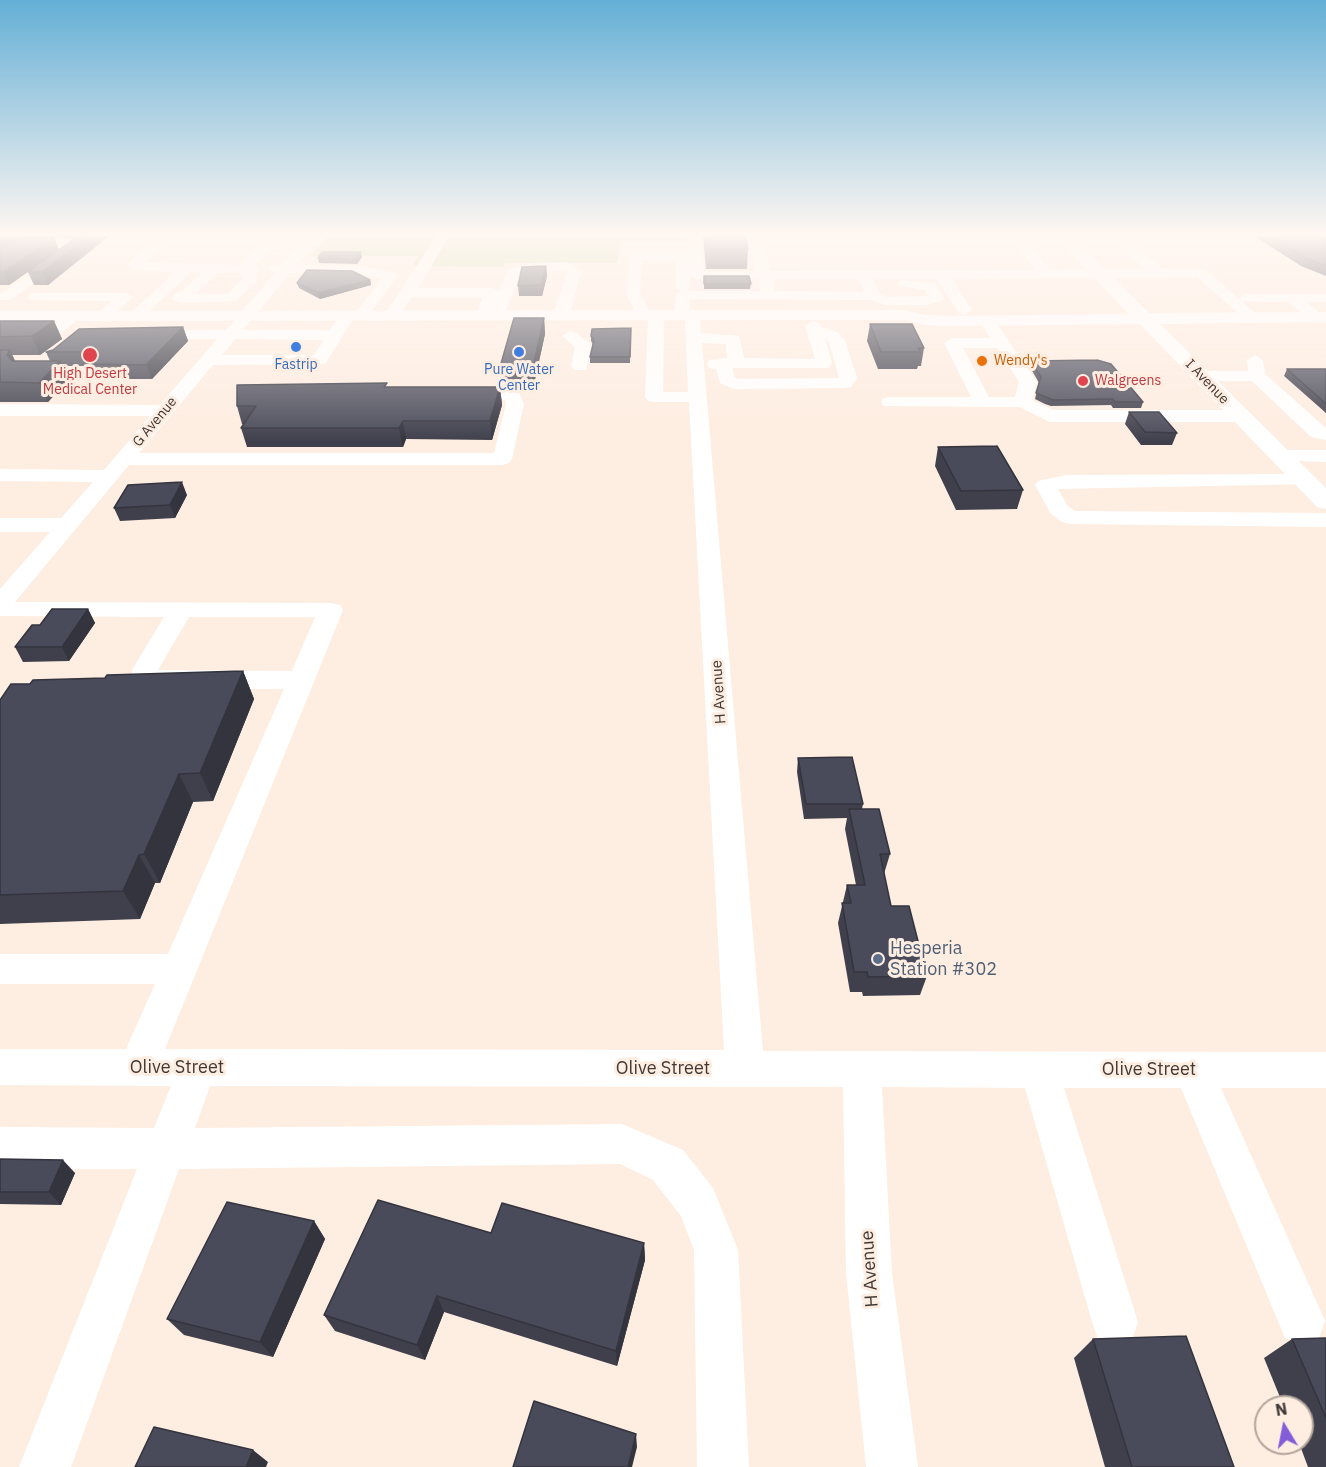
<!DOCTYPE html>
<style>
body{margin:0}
#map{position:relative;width:1326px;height:1467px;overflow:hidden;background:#feede1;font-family:"IBM Plex Sans",sans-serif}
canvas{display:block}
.north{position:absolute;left:1254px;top:1395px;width:60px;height:60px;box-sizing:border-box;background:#feede1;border:2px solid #b2a59c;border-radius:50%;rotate:350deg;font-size:16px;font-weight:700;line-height:24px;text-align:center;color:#3f3834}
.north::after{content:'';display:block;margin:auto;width:21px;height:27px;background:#835dd7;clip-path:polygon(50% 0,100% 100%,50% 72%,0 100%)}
</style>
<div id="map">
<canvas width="1326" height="1467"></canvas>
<div class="north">N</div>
</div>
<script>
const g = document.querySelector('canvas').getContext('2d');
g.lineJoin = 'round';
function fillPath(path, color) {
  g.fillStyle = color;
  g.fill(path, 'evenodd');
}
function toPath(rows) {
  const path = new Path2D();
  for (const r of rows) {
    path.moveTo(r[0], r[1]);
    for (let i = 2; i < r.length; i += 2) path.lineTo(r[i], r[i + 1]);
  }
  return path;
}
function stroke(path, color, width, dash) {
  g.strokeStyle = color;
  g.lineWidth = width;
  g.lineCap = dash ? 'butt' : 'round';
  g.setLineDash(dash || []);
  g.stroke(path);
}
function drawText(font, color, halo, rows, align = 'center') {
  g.font = font + ' "IBM Plex Sans",sans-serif';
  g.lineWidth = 6;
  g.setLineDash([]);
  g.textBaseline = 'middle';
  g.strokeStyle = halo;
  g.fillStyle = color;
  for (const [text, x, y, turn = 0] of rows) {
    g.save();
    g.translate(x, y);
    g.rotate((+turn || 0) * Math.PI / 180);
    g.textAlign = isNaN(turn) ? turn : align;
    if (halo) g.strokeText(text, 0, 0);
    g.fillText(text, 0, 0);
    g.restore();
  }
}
const green = toPath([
 [328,236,687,236,687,241,621,241,617,263,505,263,503,267,413,266,418,256,310,256]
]);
const minor = toPath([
 [436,236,449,236,418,288,492,288,499,292,508,270,533,263,567,262,581,271,569,315,561,320,553,315,567,272,564,270,534,271,519,276,503,318,498,320,490,315,483,320,478,318,475,315,483,297,412,297,398,318,388,318,385,315,436,236],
 [688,236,700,236,704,271,756,271,749,236,762,236,770,271,1035,270,1010,236,1023,236,1050,270,1145,269,1119,244,1103,244,1096,240,1103,236,1122,236,1127,237,1162,269,1206,270,1241,301,1240,298,1242,295,1247,294,1326,294,1326,302,1307,302,1324,317,1316,322,1311,320,1288,302,1242,301,1259,317,1251,322,1246,320,1197,277,952,279,972,310,964,315,959,313,937,279,873,279,879,293,887,297,928,296,925,290,900,286,898,283,900,280,935,283,944,298,942,301,926,305,885,305,871,300,690,299,690,311,697,312,700,315,701,333,739,336,744,358,815,359,805,326,813,321,819,323,821,327,838,332,845,341,857,378,851,387,845,388,734,389,720,383,716,369,709,368,707,364,709,360,727,358,726,344,702,343,763,1051,1326,1052,1326,1088,1221,1088,1325,1321,1319,1338,1302,1344,1285,1338,1181,1088,1064,1088,1138,1322,1132,1339,1115,1345,1098,1339,1092,1322,1025,1088,882,1087,892,1273,918,1467,866,1467,846,1273,843,1087,210,1086,195,1128,622,1124,683,1150,713,1188,738,1250,749,1467,697,1467,694,1250,681,1216,653,1180,620,1164,179,1169,71,1467,19,1467,137,1169,0,1169,0,1127,154,1128,171,1086,0,1085,0,1049,126,1049,155,984,0,984,0,954,168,954,284,689,146,688,137,685,133,679,132,670,164,617,0,616,0,589,50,532,0,532,0,518,61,518,93,482,0,481,0,469,104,470,150,416,0,416,0,404,160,405,217,339,148,339,142,337,140,334,142,331,226,330,275,273,268,269,270,266,282,265,298,247,272,249,255,266,258,269,255,273,257,280,255,283,235,301,184,303,174,301,172,298,174,295,187,287,202,273,191,272,141,319,136,321,131,319,128,316,131,313,175,272,133,270,129,264,131,261,153,242,158,241,165,245,145,263,240,265,263,242,310,237,317,241,297,265,357,266,395,273,397,276,367,318,362,320,354,315,382,278,357,274,290,273,243,330,330,330,338,318,350,318,352,321,325,364,213,365,139,453,494,453,506,404,505,400,494,396,491,392,494,388,500,387,506,388,519,393,524,404,512,459,509,463,502,465,129,465,15,602,331,603,340,605,343,610,165,1049,724,1050,689,402,654,402,648,401,645,397,648,318,638,318,626,293,630,253,683,252,689,254,688,236],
 [642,260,676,260,676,287,681,291,676,295,674,315,677,318,685,319,688,392,663,392,664,315,656,310,650,313,640,293,642,260],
 [218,273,241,273,243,279,227,294,195,294,218,273],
 [690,275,697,279,758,279,760,291,686,291,690,287,690,275],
 [772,279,859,279,864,292,775,291,772,279],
 [825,338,829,342,839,378,738,379,734,377,733,368,829,368,832,362,825,338],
 [235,339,324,340,314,355,222,355,235,339],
 [189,617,315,617,292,671,158,670,189,617],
 [24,240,75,240,80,241,83,246,74,255,69,256,62,252,66,248,27,248,0,263,0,253,24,240],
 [50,261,55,262,57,265,55,268,10,300,0,300,0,294,50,261],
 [35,293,126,293,133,297,108,319,103,321,95,316,111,301,30,300,28,297,30,294,35,293],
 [73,311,81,316,64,331,50,335,18,335,10,330,18,325,52,325,68,313,73,311],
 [987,316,993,318,1037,382,1032,400,1053,410,1240,410,1247,412,1249,416,1247,420,1240,422,1050,422,1019,407,884,406,881,402,884,398,890,397,971,397,944,343,952,338,990,338,979,321,987,316],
 [963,348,997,348,1019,382,1015,397,989,397,963,348],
 [570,331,576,333,592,345,586,370,574,370,571,366,575,347,562,336,570,331],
 [1255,355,1263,360,1265,374,1326,428,1326,440,1311,437,1252,381,1202,381,1196,380,1193,376,1196,372,1202,371,1248,371,1247,360,1255,355],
 [92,368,98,369,101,373,98,377,27,379,21,378,18,374,21,370,27,369,92,368],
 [1281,450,1326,450,1326,462,1274,460,1271,456,1274,452,1281,450],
 [1305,474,1312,476,1315,480,1312,484,1058,489,1067,505,1075,511,1326,513,1326,527,1070,524,1062,522,1051,514,1035,485,1038,481,1066,475,1305,474]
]);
const major = toPath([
 [1055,236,1071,236,1149,313,1326,312,1326,322,1160,324,1326,488,1326,509,1317,507,1140,324,951,326,925,325,904,320,0,321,0,311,904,310,925,315,951,316,1129,314,1055,236]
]);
const wall = toPath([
 [0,236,109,236,48,285,34,285,28,272,48,258,9,285,0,285],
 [54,238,76,238,59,250],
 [703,236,745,236,748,249,747,269,706,269],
 [1254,236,1326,236,1326,276,1301,266],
 [362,257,357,264,319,263,318,258],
 [546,266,547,276,542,296,519,296,518,286],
 [704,276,751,284,750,289,704,289],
 [370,280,371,285,320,299,299,288,297,283],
 [544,318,545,334,534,384,502,384,500,367],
 [0,321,54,321,62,339,40,355,12,355,15,361,50,361,46,352,183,327,188,341,152,379,99,379,94,366,62,366,68,380,48,402,0,402],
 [870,324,924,348,921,366,918,366,917,369,878,369,867,341],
 [631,328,630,363,590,363,590,357,593,344,591,341,591,336],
 [1031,361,1143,402,1141,408,1113,408,1111,405,1051,406,1045,404,1035,399,1039,383,1030,367],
 [1287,369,1326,369,1326,413,1284,376],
 [388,387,500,387,502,405,492,440,406,439,403,447,247,447,241,428,243,424,242,424,237,406],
 [1129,412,1177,433,1172,445,1141,445,1125,424],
 [938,447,1023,490,1017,509,956,510,935,466],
 [187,495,175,518,120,521,114,508],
 [88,609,95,623,69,661,23,662,15,647,40,625],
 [243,671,254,699,213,801,193,802,160,883,155,883,140,919,0,924,0,700,30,684,105,678],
 [798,758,863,804,862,809,890,854,884,874,891,906,927,976,920,995,863,996,862,992,850,992,838,923,847,885,856,885,845,829,847,818,804,819,797,772],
 [0,1159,75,1173,61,1205,0,1204],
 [314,1221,325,1239,273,1357,184,1335,167,1319],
 [491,1233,644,1243,645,1260,617,1366,444,1312,425,1360,335,1331,324,1315],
 [1326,1338,1326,1467,1308,1467,1299,1443,1302,1443,1302,1407,1284,1407,1264,1358,1292,1339],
 [1093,1339,1234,1467,1105,1467,1074,1358]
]);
const shadedWall = toPath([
 [0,236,23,236,24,238,0,250],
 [89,236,109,236,48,285,42,272],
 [54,238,59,250,9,285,3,272],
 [361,252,362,257,357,264,356,259],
 [546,266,547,276,542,296,541,285],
 [370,280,371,285,320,299,318,293],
 [544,318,545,334,534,384,533,367],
 [54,321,62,339,40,355,32,336],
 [183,327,188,341,152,379,146,365],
 [10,350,19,369,7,355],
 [60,361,68,380,48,402,39,383],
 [500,387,502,405,492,440,490,421],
 [403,421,406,439,403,447,399,428],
 [182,482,187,495,175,518,170,505],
 [88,609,95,623,69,661,62,647],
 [243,671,254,699,213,801,200,773],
 [179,774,193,802,160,883,144,854],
 [139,855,155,883,140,919,123,891],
 [63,1160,75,1173,61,1205,49,1192],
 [314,1221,325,1239,273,1357,260,1342],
 [644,1243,645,1260,617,1366,616,1351],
 [437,1296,444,1312,425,1360,417,1345],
 [636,1434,637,1447,632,1467,628,1467],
 [253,1450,268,1462,266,1467,246,1467]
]);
const building = toPath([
 [78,236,89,236,42,272,28,272,78,236],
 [705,236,745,236,748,249,707,249,705,236],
 [1269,236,1326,236,1326,266,1305,258,1269,236],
 [22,238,54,238,3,272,0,272,0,249,22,238],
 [322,252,361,252,356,259,318,258,322,252],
 [546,266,541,285,518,286,522,267,546,266],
 [307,270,352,271,370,280,318,293,297,283,307,270],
 [704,276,749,276,751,284,704,284,704,276],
 [514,318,544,318,533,367,500,367,514,318],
 [0,321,54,321,32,336,0,337,0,321],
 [870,324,912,324,924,348,918,348,920,352,881,352,870,324],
 [183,327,146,365,93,364,97,357,93,353,87,352,46,352,53,350,79,329,183,327],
 [631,328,630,357,590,357,594,340,591,336,592,329,631,328],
 [0,350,10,350,7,355,12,361,60,361,39,383,0,382,0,350],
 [1097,360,1111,364,1143,402,1115,402,1113,399,1053,400,1036,393,1041,377,1031,361,1097,360],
 [1287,369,1326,369,1326,404,1287,369],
 [387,383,384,387,500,387,490,421,403,421,399,428,241,428,256,406,237,406,237,385,387,383],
 [1129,412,1159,412,1177,433,1145,432,1129,412],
 [997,446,1023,490,961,491,938,447,997,446],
 [182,482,170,505,114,508,128,485,182,482],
 [52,609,88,609,62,647,15,647,32,625,40,625,52,609],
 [243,671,200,773,179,774,144,854,139,855,123,891,0,895,0,700,11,684,30,684,33,680,105,678,107,675,243,671],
 [852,757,863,804,806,804,798,758,852,757],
 [849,809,879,809,890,854,880,854,891,906,909,906,927,976,868,977,867,972,854,972,842,903,851,903,847,885,865,885,849,809],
 [0,1159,63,1160,49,1192,0,1192,0,1159],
 [378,1200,491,1233,502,1203,644,1243,616,1351,437,1296,417,1345,324,1315,378,1200],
 [227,1202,314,1221,260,1342,167,1319,227,1202],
 [1186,1336,1234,1467,1132,1467,1093,1339,1186,1336],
 [1326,1338,1326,1418,1292,1339,1326,1338],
 [534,1401,636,1434,628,1467,513,1467,534,1401],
 [154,1427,253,1450,246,1467,135,1467,154,1427]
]);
const markers = [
 [296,347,6,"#3f7fe0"],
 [519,352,6,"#3f7fe0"],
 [90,355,8,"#e0444e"],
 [982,361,6,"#e8710a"],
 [1083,381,6,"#e0444e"],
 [878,959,6,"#5c6f8a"]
];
const farFoodnames = [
 ["Wendy's",994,361]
];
const farShopnames = [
 ["Fastrip",296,365],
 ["Pure Water",519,370],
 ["Center",519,386]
];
const farHealthnames = [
 ["High Desert",90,374],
 ["Medical Center",90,390],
 ["Walgreens",1095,381,"left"]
];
const farStreetnames = [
 ["I Avenue",1207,382,46],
 ["G Avenue",155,422,-50]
];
const streetNames = [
 ["H Avenue",719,692,-94]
];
const nearServicenames = [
 ["Hesperia",890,949],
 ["Station #302",890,970]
];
const nearStreetnames = [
 ["Olive Street",177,1068],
 ["Olive Street",663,1069],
 ["Olive Street",1149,1070],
 ["H Avenue",870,1269,-94]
];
fillPath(green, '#c2dea1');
fillPath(minor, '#fff');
fillPath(major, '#fff');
fillPath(wall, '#40404d');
fillPath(shadedWall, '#34343f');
fillPath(building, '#4a4b5a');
stroke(building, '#34343f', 1.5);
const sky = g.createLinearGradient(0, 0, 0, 442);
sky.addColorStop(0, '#64afd6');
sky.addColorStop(0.53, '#fff7f2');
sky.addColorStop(1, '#fff7f200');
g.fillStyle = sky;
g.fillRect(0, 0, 1326, 442);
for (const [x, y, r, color] of markers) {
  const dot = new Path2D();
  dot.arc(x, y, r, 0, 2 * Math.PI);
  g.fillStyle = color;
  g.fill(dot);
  stroke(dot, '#feede1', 2);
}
drawText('14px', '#c56008', '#feede1', farFoodnames, 'left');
drawText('14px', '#366cbe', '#feede1', farShopnames);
drawText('14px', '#be3a42', '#feede1', farHealthnames);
drawText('14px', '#3f3834', '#feede1', farStreetnames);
drawText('15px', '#3f3834', '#feede1', streetNames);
drawText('18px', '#4e5e75', '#feede1', nearServicenames, 'left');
drawText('18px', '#3f3834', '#feede1', nearStreetnames);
</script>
